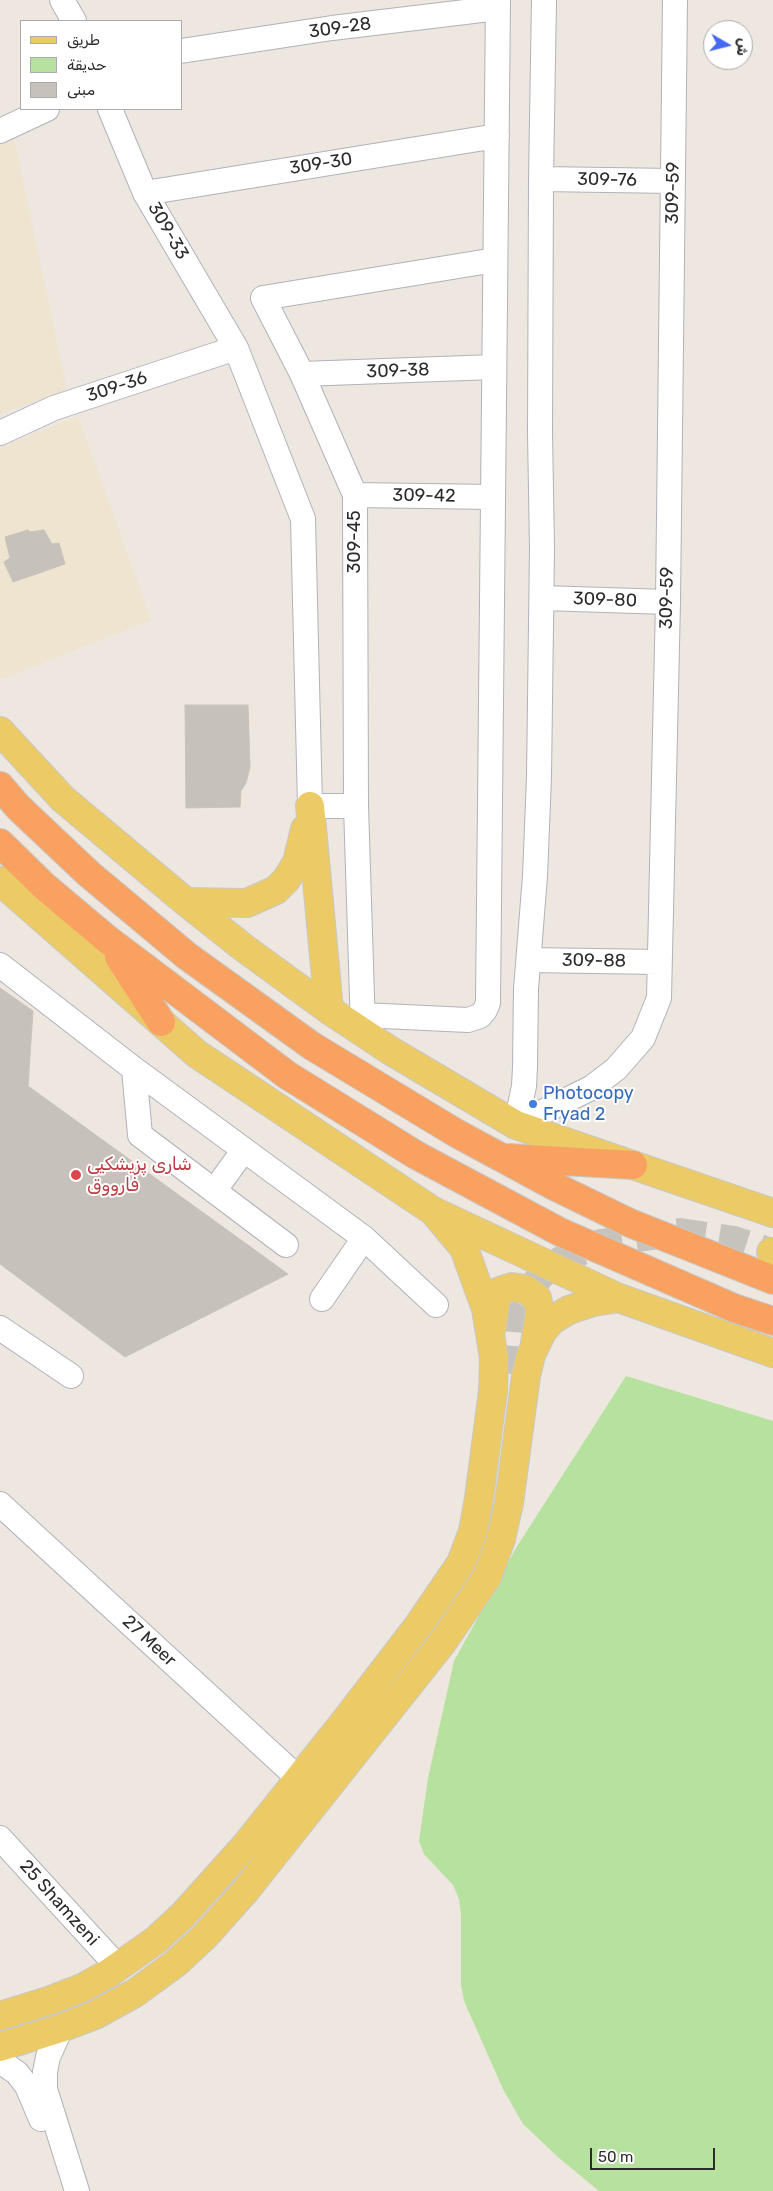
<!DOCTYPE html>
<meta charset="utf-8">
<style>
body{margin:0}
#map{position:relative;width:773px;height:2191px;overflow:hidden;background:#ede7e0;font-family:Rubik,Cairo,sans-serif}
canvas{display:block}
.legend{position:absolute;left:20px;top:20px;width:162px;height:90px;box-sizing:border-box;background:#fff;border:1px solid #ababab;margin:0;padding:6px 9px;list-style:none;font-size:15px;color:#2c2c2c}
.legend li{display:flex;align-items:center;gap:10px;height:25px}
.legend b{width:25px;border:1px solid #ababab}
.north{position:absolute;left:703px;top:20px;width:50px;height:50px;box-sizing:border-box;background:#fff;border:1px solid #ababab;border-radius:50%;rotate:98deg;font-size:14px;font-weight:700;line-height:20px;text-align:center;color:#2c2c2c}
.north::after{content:'';display:block;margin:auto;width:18px;height:22px;background:#4768f3;clip-path:polygon(50% 0,100% 100%,50% 72%,0 100%)}
.scale{position:absolute;left:590px;top:2148px;width:125px;height:22px;box-sizing:border-box;border:2px solid #2c2c2c;border-top:0;padding-left:6px;font-size:15px;line-height:18px;white-space:nowrap;color:#2c2c2c;-webkit-text-stroke:4px #fff;paint-order:stroke}
</style>
<div id="map">
<canvas width="773" height="2191"></canvas>
<ul class="legend">
<li><b style="height:6px;background:#eccb66"></b>طريق</li>
<li><b style="height:14px;background:#b6e19f"></b>حديقة</li>
<li><b style="height:14px;background:#c6c1bb"></b>مبنى</li>
</ul>
<div class="north">ش</div>
<div class="scale">50 m</div>
</div>
<script>
const g = document.querySelector('canvas').getContext('2d');
g.lineJoin = 'round';
function fillPath(path, color) {
  g.fillStyle = color;
  g.fill(path, 'evenodd');
}
function toPath(rows) {
  const path = new Path2D();
  for (const r of rows) {
    path.moveTo(r[0], r[1]);
    for (let i = 2; i < r.length; i += 2) path.lineTo(r[i], r[i + 1]);
  }
  return path;
}
function stroke(path, color, width, dash) {
  g.strokeStyle = color;
  g.lineWidth = width;
  g.lineCap = dash ? 'butt' : 'round';
  g.setLineDash(dash || []);
  g.stroke(path);
}
function drawText(font, color, halo, rows, align = 'center') {
  g.font = font + ' Rubik,Cairo,sans-serif';
  g.lineWidth = 4;
  g.setLineDash([]);
  g.textBaseline = 'middle';
  g.strokeStyle = halo;
  g.fillStyle = color;
  for (const [text, x, y, turn = 0] of rows) {
    g.save();
    g.translate(x, y);
    g.rotate((+turn || 0) * Math.PI / 180);
    g.textAlign = isNaN(turn) ? turn : align;
    if (halo) g.strokeText(text, 0, 0);
    g.fillText(text, 0, 0);
    g.restore();
  }
}
const education = toPath([
 [0,135,13,135,14,138,67,390,0,414],
 [78,416,151,620,0,680,0,448]
]);
const green = toPath([
 [626,1376,773,1421,773,2191,599,2191,559,2158,523,2124,503,2089,464,2001,461,1984,461,1914,459,1899,453,1885,424,1854,419,1841,428,1778,454,1661,516,1548]
]);
const building = toPath([
 [28,530,30,532,44,530,52,544,59,543,65,564,13,582,4,562,10,558,5,537,28,530],
 [185,705,248,705,250,767,246,783,241,791,240,807,186,808,185,705],
 [0,988,33,1011,28,1086,288,1274,125,1357,0,1264,0,988]
]);
const majorTunnel = toPath([
 [512,1374,518,1310,540,1276,561,1260,601,1243,680,1232,734,1240,771,1252]
]);
const minor = toPath([
 [62,0,74,21],
 [181,51,332,28,498,8],
 [110,109,145,193,236,348,303,519,310,806,356,806],
 [0,131,47,109],
 [541,179,673,181],
 [145,193,497,136],
 [302,374,494,367],
 [0,433,54,408,236,348],
 [355,495,493,497],
 [542,598,668,602],
 [529,960,659,962],
 [0,965,134,1069,364,1238,436,1305],
 [362,1015,468,1020,480,1016,485,1010,488,1003,498,0],
 [363,1029,356,806,355,495,302,374,263,298,495,260],
 [134,1069,140,1135,286,1245],
 [516,1125,591,1088,616,1069,643,1038,659,998,668,602,675,0],
 [516,1125,524,1086,525,1067,526,989,535,876,539,777,542,548,540,433,541,179,544,0],
 [214,1191,244,1150],
 [322,1299,364,1238],
 [0,1328,71,1376],
 [0,1504,298,1778],
 [0,1838,119,1968],
 [61,2028,48,2057,45,2072,45,2089,77,2191],
 [0,2061,17,2073,27,2086,41,2119]
]);
const major = toPath([
 [0,731,63,799,186,902,244,948,329,1010,391,1051,516,1125,773,1213],
 [310,806,329,1010],
 [0,881,197,1054,433,1211,619,1298,773,1353],
 [186,902,247,903,276,890,286,880,297,862,305,829],
 [771,1252,773,1252],
 [492,1327,496,1298,500,1291,512,1287,525,1289,537,1298,540,1311,535,1343],
 [0,2016,51,2000,82,1988,109,1973,156,1940,183,1915,245,1846,345,1721,418,1626,461,1563,473,1531,479,1498,493,1391,494,1359,486,1309,464,1248,433,1211],
 [0,2047,61,2028,95,2015,135,1993,176,1963,205,1936,246,1890,442,1643,487,1577,501,1539,509,1503,526,1376,531,1355,542,1332,552,1320,569,1310,593,1302,619,1298]
]);
const highway = toPath([
 [0,786,18,807,89,874,187,956,312,1046,456,1133,554,1186,630,1223,773,1280],
 [0,843,44,886,107,939,287,1075,416,1155,560,1232,734,1308,773,1321],
 [119,957,161,1022],
 [509,1158,633,1165]
]);
const markers = [
 [533,1104,5,"#3f7fe0"],
 [76,1175,6,"#e0444e"]
];
const streetNames = [
 ["309-28",340,28,-8],
 ["309-30",321,164,-9],
 ["309-76",607,180,1],
 ["309-59",673,193,-89],
 ["309-33",168,231,60],
 ["309-38",398,371,-2],
 ["309-36",117,387,-18],
 ["309-42",424,496,1],
 ["309-45",355,542,-90],
 ["309-59",667,598,-89],
 ["309-80",605,600,2],
 ["309-88",594,961,1],
 ["27 Meer",149,1641,43],
 ["25 Shamzeni",59,1903,48]
];
const shopNames = [
 ["Photocopy",543,1094],
 ["Fryad 2",543,1115]
];
const healthNames = [
 ["شاری پزیشکیی",87,1165],
 ["فارووق",87,1186]
];
fillPath(education, '#eee4d0');
fillPath(green, '#b6e19f');
fillPath(building, '#c6c1bb');
stroke(building, '#c9c3b9', 1);
stroke(majorTunnel, '#c6c2bc', 28, [28, 14]);
stroke(minor, '#b0b2bc', 26);
stroke(major, '#c8c8c8', 30);
stroke(highway, '#c8c8c8', 30);
stroke(minor, '#fff', 24);
stroke(major, '#eccb66', 28);
stroke(highway, '#f8a160', 28);
for (const [x, y, r, color] of markers) {
  const dot = new Path2D();
  dot.arc(x, y, r, 0, 2 * Math.PI);
  g.fillStyle = color;
  g.fill(dot);
  stroke(dot, '#fff', 2);
}
drawText('18px', '#2c2c2c', '#fff', streetNames);
drawText('18px', '#366cbe', '#fff', shopNames, 'left');
drawText('18px', '#be3a42', '#fff', healthNames, 'left');
</script>
